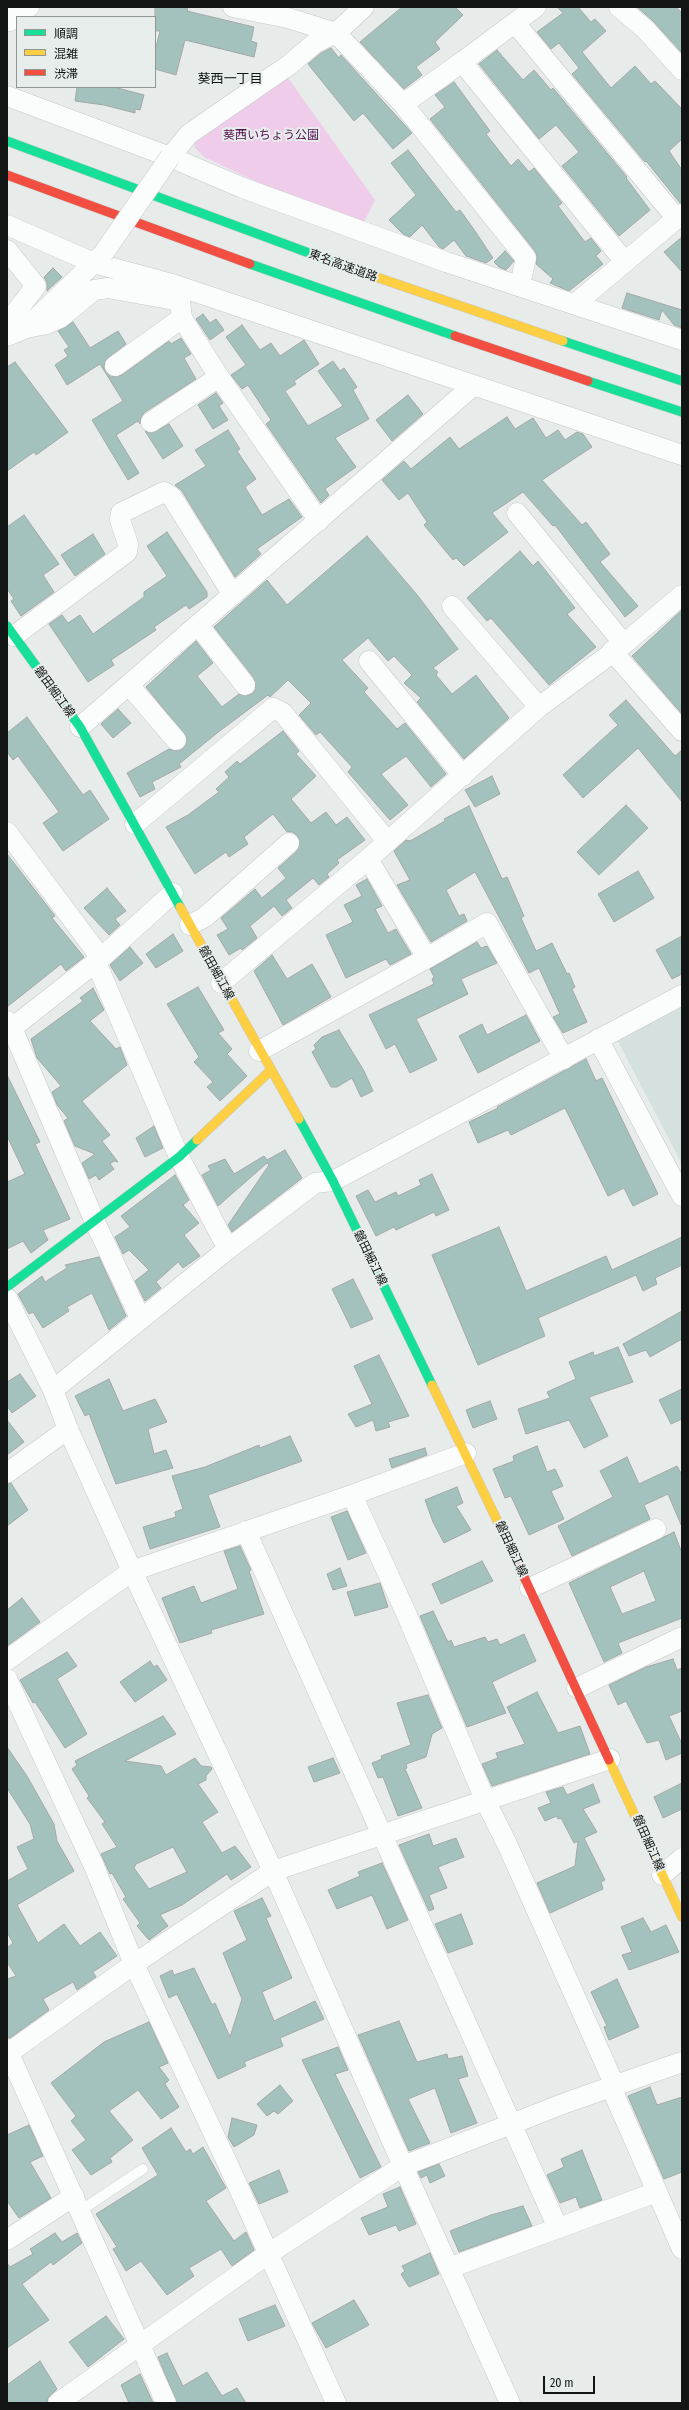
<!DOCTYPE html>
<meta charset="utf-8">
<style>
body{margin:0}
#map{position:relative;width:689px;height:2410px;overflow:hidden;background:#e7ecea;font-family:"Fira Sans Condensed","Noto Sans JP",sans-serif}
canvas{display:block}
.frame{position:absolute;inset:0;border:8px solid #121514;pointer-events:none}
.legend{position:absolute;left:16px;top:16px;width:140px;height:72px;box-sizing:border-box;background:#e6edeb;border:1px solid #919795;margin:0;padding:5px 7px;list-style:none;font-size:12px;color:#121514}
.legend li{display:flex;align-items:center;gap:8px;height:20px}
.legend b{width:20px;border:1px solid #919795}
.scale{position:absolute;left:543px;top:2376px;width:52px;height:18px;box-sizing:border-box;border:2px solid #121514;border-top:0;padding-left:5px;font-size:12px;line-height:14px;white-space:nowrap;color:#121514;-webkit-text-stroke:3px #e6edeb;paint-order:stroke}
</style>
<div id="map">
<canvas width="689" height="2410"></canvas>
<div class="frame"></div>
<ul class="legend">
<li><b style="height:5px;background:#16e098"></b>順調</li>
<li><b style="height:5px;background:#ffcf43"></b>混雑</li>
<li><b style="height:5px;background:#f24e42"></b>渋滞</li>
</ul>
<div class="scale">20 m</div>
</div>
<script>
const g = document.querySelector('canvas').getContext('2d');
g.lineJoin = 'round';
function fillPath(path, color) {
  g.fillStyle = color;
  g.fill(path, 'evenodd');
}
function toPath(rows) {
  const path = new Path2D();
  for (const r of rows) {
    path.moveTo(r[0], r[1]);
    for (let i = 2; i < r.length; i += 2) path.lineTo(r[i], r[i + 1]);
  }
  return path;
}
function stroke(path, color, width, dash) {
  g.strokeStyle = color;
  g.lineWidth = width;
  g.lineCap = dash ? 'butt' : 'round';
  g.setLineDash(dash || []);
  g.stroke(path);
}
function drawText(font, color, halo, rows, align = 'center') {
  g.font = font + ' "Fira Sans Condensed","Noto Sans JP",sans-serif';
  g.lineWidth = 4;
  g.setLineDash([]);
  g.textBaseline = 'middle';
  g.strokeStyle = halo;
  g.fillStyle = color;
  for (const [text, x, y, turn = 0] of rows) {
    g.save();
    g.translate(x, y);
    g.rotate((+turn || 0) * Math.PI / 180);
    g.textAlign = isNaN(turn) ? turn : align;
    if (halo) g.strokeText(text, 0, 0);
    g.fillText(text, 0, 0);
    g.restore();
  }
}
const built = toPath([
 [682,995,682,1164,612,1030]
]);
const green = toPath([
 [286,75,375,200,364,222,272,189,204,157,195,148,194,136]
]);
const building = toPath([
 [155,7,188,7,187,11,254,27,251,41,257,43,254,57,185,40,176,75,155,69,155,51,160,31,155,31,155,7],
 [402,7,455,7,463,15,435,42,440,49,416,67,422,75,404,89,360,42,402,7],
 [557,7,578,7,591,22,595,19,606,31,582,52,611,88,635,66,651,84,655,81,682,109,682,139,669,151,682,170,682,203,680,203,646,161,645,162,572,74,579,68,559,43,551,49,537,32,563,13,557,7],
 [637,7,676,7,682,13,682,53,653,21,637,7],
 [331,48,339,58,341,55,412,133,393,149,363,113,354,121,308,64,321,53,331,48],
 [497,50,523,80,534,70,551,90,553,88,627,177,626,178,650,210,619,236,562,166,579,152,556,125,539,139,479,64,497,50],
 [454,82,490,131,486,134,511,166,518,159,529,172,534,168,562,203,558,206,585,242,591,238,601,251,596,256,603,264,569,291,550,283,553,279,536,264,537,256,535,251,430,119,445,107,435,95,454,82],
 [77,87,114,87,144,95,140,110,135,109,135,113,104,105,75,101,77,87],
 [408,150,456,212,460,210,475,231,493,258,486,263,466,256,454,240,443,249,439,247,422,225,410,237,403,234,389,220,416,195,391,163,408,150],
 [682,237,682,272,664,252,682,237],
 [505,251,514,261,506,270,499,267,494,262,505,251],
 [53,268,62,277,47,291,47,283,44,277,53,268],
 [627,293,682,310,682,328,674,325,662,310,659,320,622,308,627,293],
 [203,314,210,323,216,319,224,330,210,340,196,319,203,314],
 [73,322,90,348,118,331,126,344,105,361,104,368,111,377,122,375,169,341,171,344,181,338,191,354,184,358,196,379,145,412,141,417,140,424,138,421,116,435,139,473,128,480,92,420,123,401,100,364,67,385,55,365,68,356,64,350,69,347,58,331,73,322],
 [242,325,260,350,271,343,280,356,304,340,319,364,294,381,296,384,285,391,308,426,343,406,318,371,333,361,340,371,344,368,357,387,353,390,369,419,335,438,356,467,325,489,329,495,321,503,266,424,271,420,248,385,242,389,231,375,246,365,226,337,242,325],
 [15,362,68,432,36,455,34,452,7,471,7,367,15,362],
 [216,393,223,403,219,406,228,420,213,429,198,405,216,393],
 [408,395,423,414,392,441,376,420,408,395],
 [507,417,515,429,533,418,546,438,558,430,565,440,577,432,583,434,592,447,542,480,582,525,586,522,610,554,600,562,638,606,625,617,555,525,553,526,523,492,492,513,508,532,464,566,456,558,453,560,424,525,427,522,408,493,399,500,382,480,404,461,411,469,450,437,459,449,507,417],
 [169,424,183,446,163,459,145,431,152,433,169,424],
 [228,430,240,449,237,451,256,479,245,487,262,515,289,499,302,517,257,549,261,554,235,577,182,491,175,485,206,466,195,450,228,430],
 [24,515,59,564,43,575,54,592,21,616,11,601,14,599,7,589,7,527,24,515],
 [167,532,207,592,207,597,189,609,186,605,154,627,156,630,111,660,114,665,88,682,49,624,62,615,68,623,80,615,93,634,144,597,144,592,167,576,147,546,167,532],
 [93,534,105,554,75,576,61,555,93,534],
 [367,536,418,596,458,649,433,668,438,672,436,675,452,694,476,675,509,718,464,759,417,702,421,698,404,683,412,675,394,656,388,661,368,638,342,660,368,688,364,692,397,729,405,723,446,774,431,787,406,756,381,774,408,805,390,820,348,772,352,767,320,732,316,735,299,715,311,703,288,680,270,697,268,695,217,733,179,764,181,767,152,782,155,789,140,797,127,773,169,749,178,751,183,749,187,738,146,687,196,641,213,663,197,676,222,707,239,694,246,696,252,694,256,689,254,678,214,627,267,580,287,605,367,536],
 [520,551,533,566,538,561,575,608,567,614,596,647,549,685,491,618,487,621,467,598,520,551],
 [682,610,682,714,632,656,682,610],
 [626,700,675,756,682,750,682,802,638,748,583,798,563,775,618,725,609,715,626,700],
 [118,709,131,723,113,738,101,724,118,709],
 [27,717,83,795,90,790,109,819,63,851,43,823,59,812,18,756,13,760,7,752,7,733,27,717],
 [283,731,299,751,296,754,316,776,291,799,311,823,326,812,336,825,347,817,365,840,337,860,339,863,327,874,329,877,319,885,313,878,286,900,292,908,282,916,274,906,250,926,257,938,242,950,241,948,229,955,217,935,228,929,221,918,255,889,262,898,286,878,278,868,297,851,300,840,293,832,287,832,273,814,244,837,248,844,229,857,226,852,195,874,166,827,188,815,219,792,216,789,229,777,225,772,237,761,240,764,283,731],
 [492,776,500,794,475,807,465,790,492,776],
 [626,805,648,828,599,875,577,852,626,805],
 [469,806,502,879,507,877,524,916,521,918,536,951,552,943,567,974,569,973,575,987,572,989,587,1022,563,1033,553,1017,560,1014,539,968,529,973,475,872,446,890,459,916,464,914,467,921,431,942,397,885,410,880,394,851,406,840,410,841,445,821,444,819,469,806],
 [7,854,55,916,52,918,84,957,66,971,61,964,7,1007,7,854],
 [638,871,654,898,614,922,598,894,638,871],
 [367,879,382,906,375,909,388,933,396,929,411,954,390,965,386,959,346,978,326,935,353,922,344,905,362,896,356,885,367,879],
 [107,888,126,911,115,919,120,925,109,935,84,908,107,888],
 [173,934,183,951,156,968,146,954,173,934],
 [682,936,682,974,672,979,656,950,682,936],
 [477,942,481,948,487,946,497,963,461,979,468,994,416,1019,437,1060,410,1073,395,1044,386,1049,369,1015,434,984,432,979,434,977,430,969,477,942],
 [130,947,143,963,120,981,110,965,130,947],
 [272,955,287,979,312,964,331,997,283,1025,254,971,272,955],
 [198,987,224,1030,218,1033,232,1049,227,1054,247,1076,220,1101,207,1087,213,1082,194,1062,199,1057,167,1004,198,987],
 [93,988,104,1010,90,1021,116,1049,120,1047,127,1065,82,1101,110,1135,102,1141,118,1162,114,1161,110,1164,114,1169,99,1180,96,1175,89,1179,82,1163,95,1154,75,1146,64,1121,68,1118,57,1105,52,1092,61,1086,37,1058,31,1039,83,1001,80,998,93,988],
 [526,1015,540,1041,478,1073,459,1036,482,1024,487,1035,526,1015],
 [339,1030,364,1071,373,1091,361,1097,352,1078,337,1087,331,1087,312,1052,316,1049,314,1045,322,1037,339,1030],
 [586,1059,596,1081,602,1078,658,1194,633,1206,624,1188,608,1196,565,1108,511,1135,508,1130,478,1143,469,1122,498,1108,497,1107,586,1059],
 [7,1075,40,1142,35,1144,70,1219,43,1230,48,1240,31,1253,23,1241,7,1249,7,1182,25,1174,7,1136,7,1075],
 [154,1126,163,1148,145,1157,136,1138,154,1126],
 [285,1150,302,1178,232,1232,228,1225,269,1165,267,1163,218,1206,202,1175,211,1170,208,1166,225,1159,234,1174,264,1156,267,1160,285,1150],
 [432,1174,449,1210,436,1216,434,1212,396,1230,394,1227,376,1236,356,1196,368,1190,375,1202,396,1192,398,1196,421,1185,419,1180,432,1174],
 [175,1175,189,1200,183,1205,199,1223,184,1235,200,1256,183,1268,178,1262,156,1282,161,1288,145,1301,135,1281,149,1270,129,1250,123,1254,115,1237,130,1227,121,1216,175,1175],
 [499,1227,526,1291,606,1256,612,1270,682,1237,682,1265,655,1278,657,1284,643,1291,636,1275,538,1318,545,1336,478,1365,432,1255,499,1227],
 [99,1257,126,1316,109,1330,92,1293,67,1307,69,1311,43,1328,33,1312,29,1314,18,1294,42,1276,45,1282,67,1268,65,1265,99,1257],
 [353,1279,373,1319,351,1328,332,1289,353,1279],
 [682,1311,682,1339,650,1357,646,1350,629,1356,623,1344,682,1311],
 [618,1347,633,1382,589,1397,608,1436,584,1448,569,1420,526,1434,518,1409,550,1398,547,1392,576,1379,569,1362,593,1352,594,1356,618,1347],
 [379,1355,409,1416,388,1422,390,1427,376,1431,373,1420,356,1427,348,1414,372,1404,354,1366,379,1355],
 [20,1374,36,1396,12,1413,7,1406,7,1382,20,1374],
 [109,1379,123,1411,155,1399,167,1422,148,1429,154,1454,166,1450,173,1468,116,1484,89,1414,85,1416,75,1396,109,1379],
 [682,1389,682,1419,671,1424,659,1400,682,1389],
 [490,1401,497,1419,473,1428,466,1410,490,1401],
 [7,1420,24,1442,7,1455,7,1420],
 [290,1436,302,1461,208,1495,220,1527,150,1549,143,1527,176,1517,175,1512,183,1509,172,1476,205,1467,259,1445,260,1448,290,1436],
 [537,1446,547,1472,555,1469,563,1486,551,1491,564,1519,529,1535,511,1496,505,1498,493,1469,514,1461,513,1456,537,1446],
 [425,1448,427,1455,392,1468,389,1459,425,1448],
 [627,1457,639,1484,677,1466,682,1475,682,1527,668,1494,644,1505,650,1519,572,1556,558,1526,613,1497,600,1471,627,1457],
 [11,1483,28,1510,7,1526,7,1484,11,1483],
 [457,1487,463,1503,456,1506,471,1530,444,1543,433,1522,425,1500,457,1487],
 [347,1511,366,1553,348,1560,331,1517,347,1511],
 [674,1532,682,1553,682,1618,618,1643,622,1653,604,1662,569,1583,674,1532],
 [644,1571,656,1601,622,1614,610,1587,644,1571],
 [240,1546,251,1570,249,1571,264,1614,211,1630,212,1633,180,1643,162,1598,194,1586,201,1603,238,1589,224,1551,240,1546],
 [482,1561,493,1581,441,1604,432,1584,482,1561],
 [340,1568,347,1586,333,1590,327,1574,340,1568],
 [380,1583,388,1607,355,1616,347,1592,380,1583],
 [22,1598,40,1622,7,1646,7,1610,22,1598],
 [433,1611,448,1642,451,1640,454,1647,485,1637,488,1642,497,1639,500,1645,524,1634,536,1661,492,1682,506,1713,467,1727,420,1616,433,1611],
 [67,1652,77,1666,57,1679,87,1734,65,1748,35,1702,33,1703,20,1680,67,1652],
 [673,1659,677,1670,682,1668,682,1711,669,1716,682,1744,682,1753,666,1760,659,1740,647,1743,626,1701,618,1705,609,1685,646,1667,673,1659],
 [150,1661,154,1667,157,1665,167,1680,135,1702,120,1682,150,1661],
 [537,1692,558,1733,580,1726,590,1754,492,1786,482,1764,498,1758,496,1753,525,1744,507,1707,537,1692],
 [428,1695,442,1728,432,1734,426,1757,406,1764,407,1768,405,1769,422,1808,398,1816,383,1777,378,1778,372,1763,382,1759,381,1756,411,1745,397,1703,428,1695],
 [163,1716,176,1734,125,1761,161,1766,166,1775,195,1758,201,1766,211,1767,212,1769,206,1776,206,1780,198,1784,218,1812,202,1822,222,1853,235,1846,251,1867,231,1880,227,1874,182,1905,160,1915,168,1926,149,1940,137,1926,140,1923,123,1899,126,1897,112,1873,110,1874,101,1854,117,1847,102,1824,105,1822,87,1798,89,1796,72,1769,77,1765,75,1761,163,1716],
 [173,1847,187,1872,149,1889,134,1868,136,1864,173,1847],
 [7,1747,27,1776,54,1824,57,1841,74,1871,17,1905,38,1943,64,1924,80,1946,100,1932,117,1956,93,1972,96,1977,77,1990,73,1982,43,1999,49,2010,10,2038,7,2038,7,1979,16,1976,7,1962,7,1948,13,1943,7,1932,7,1881,28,1869,17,1847,34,1839,30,1824,7,1788,7,1747],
 [333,1758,340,1773,314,1782,308,1767,333,1758],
 [682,1783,682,1809,663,1818,654,1797,682,1783],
 [593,1784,600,1802,583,1809,597,1832,584,1838,605,1880,601,1882,603,1889,550,1913,537,1883,575,1866,578,1841,574,1843,561,1818,558,1819,557,1816,545,1821,538,1808,551,1803,546,1792,563,1787,567,1795,593,1784],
 [429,1834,433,1846,456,1838,464,1857,438,1867,447,1888,429,1895,434,1909,429,1911,399,1845,429,1834],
 [382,1863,408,1920,387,1929,372,1895,337,1909,328,1890,360,1876,358,1872,382,1863],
 [262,1898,271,1916,266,1918,292,1978,262,1992,274,2021,315,2001,324,2019,280,2038,283,2046,244,2062,246,2066,218,2079,177,1994,169,1998,160,1976,172,1970,174,1975,194,1968,212,2005,215,2003,230,2037,242,1999,223,1953,247,1940,234,1911,262,1898],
 [461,1914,473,1944,448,1953,435,1924,461,1914],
 [643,1918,651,1932,666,1925,679,1952,629,1970,622,1955,632,1952,621,1927,643,1918],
 [617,1979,639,2027,609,2040,604,2027,607,2026,591,1992,617,1979],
 [399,2021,417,2062,447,2054,448,2059,462,2056,468,2076,458,2079,477,2123,451,2133,435,2088,408,2099,430,2143,409,2151,358,2035,399,2021],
 [149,2022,168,2063,159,2067,169,2080,165,2084,179,2107,161,2119,138,2090,109,2111,133,2140,110,2158,112,2162,91,2175,72,2150,86,2140,71,2121,76,2116,51,2083,104,2042,149,2022],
 [338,2047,348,2070,335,2074,381,2167,360,2178,302,2060,338,2047],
 [280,2085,293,2101,278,2114,274,2111,267,2116,257,2104,280,2085],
 [650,2087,657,2105,682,2097,682,2172,664,2179,628,2096,650,2087],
 [232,2118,257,2125,254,2135,234,2147,228,2137,232,2118],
 [29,2125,43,2156,30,2162,51,2198,19,2218,7,2201,7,2135,29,2125],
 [171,2128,186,2152,190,2149,193,2154,203,2147,226,2188,206,2201,234,2241,246,2232,254,2250,232,2266,221,2249,189,2268,194,2276,167,2295,141,2261,126,2271,113,2249,117,2247,96,2214,158,2175,142,2148,171,2128],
 [582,2150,602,2200,580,2208,576,2197,560,2203,547,2175,564,2167,561,2159,582,2150],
 [439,2164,445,2176,430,2183,427,2175,421,2178,418,2172,439,2164],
 [279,2170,288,2192,259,2204,249,2183,279,2170],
 [400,2187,416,2224,399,2231,396,2225,369,2235,361,2218,388,2207,383,2194,400,2187],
 [523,2206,532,2226,459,2252,450,2231,491,2215,523,2206],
 [55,2233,62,2242,77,2233,82,2243,53,2265,51,2262,22,2284,49,2320,7,2348,7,2263,10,2267,33,2254,30,2249,55,2233],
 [430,2253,439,2274,409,2287,401,2274,405,2271,402,2266,430,2253],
 [354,2300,369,2325,326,2348,312,2323,354,2300],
 [275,2305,285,2326,248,2341,239,2319,275,2305],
 [106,2316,124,2339,88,2367,69,2342,106,2316],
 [167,2353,183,2386,207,2372,222,2396,237,2388,246,2403,177,2403,158,2357,167,2353],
 [40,2361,57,2389,48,2398,47,2403,7,2403,7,2385,40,2361],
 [140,2374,153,2403,129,2403,121,2385,140,2374]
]);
const lane = toPath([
 [80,2211,143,2169]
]);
const street = toPath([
 [233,7,288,18,336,33,403,104,526,258,520,285],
 [536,7,462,62,625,262],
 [619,7,645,29,682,70],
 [7,17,10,21,29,7],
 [515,23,677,219],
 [7,96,170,157,243,188,446,262,682,340],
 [403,104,462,62],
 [170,157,189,134,289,65,315,43,336,33,364,7],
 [7,225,94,263,175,285,682,455],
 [7,250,36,286,7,323],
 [575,304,682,214],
 [26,328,47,324,60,318,94,290,108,288,180,301,182,318,219,377,319,521],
 [7,336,26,328,102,255],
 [115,366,182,318],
 [151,422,219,377],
 [517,513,624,644],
 [452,606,539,707],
 [198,625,245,685],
 [14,636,127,552,128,544,120,520,121,513,164,492,172,497,233,595],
 [612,651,682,731],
 [369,661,463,776],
 [129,685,176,740],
 [80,727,474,385],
 [135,824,273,708,283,713,387,841],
 [7,832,101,958],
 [368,859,427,958,487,923,564,1059],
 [190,925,205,917,289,843],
 [96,962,179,1157,228,1249],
 [221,983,368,859,539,707,624,644,682,595],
 [7,1021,12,1028,95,1222,140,1318],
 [7,1032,101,958,173,893],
 [598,1039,682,1196],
 [259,1051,427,958],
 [7,1298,53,1390,68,1429,132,1571,273,1871,403,2166,510,2403],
 [53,1390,228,1249,315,1183,333,1181,682,995],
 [7,1473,68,1429],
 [352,1495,406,1613,486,1802,507,1844,615,2086],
 [246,1531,558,2228],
 [530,1588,656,1529],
 [7,1660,132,1571,352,1495,466,1453],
 [7,1679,94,1866,134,1964,232,2173,336,2403],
 [577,1688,682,1637],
 [662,1875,682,1858],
 [7,2049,166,2403],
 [7,2054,134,1964,273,1871,610,1759],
 [611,2087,682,2249],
 [7,2240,74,2196],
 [449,2268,657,2192],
 [58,2403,268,2254,403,2166,568,2102,682,2062]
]);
const fast = toPath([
 [7,141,344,266],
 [250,264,455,336],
 [563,341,682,381],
 [588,381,682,412],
 [7,626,80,727,180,907],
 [299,1119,333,1181,432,1385],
 [7,1287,179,1157,197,1140]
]);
const slow = toPath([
 [344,266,563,341],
 [180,907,299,1119],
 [197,1140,270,1071],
 [432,1385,518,1564],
 [609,1760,682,1917]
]);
const jam = toPath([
 [7,175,250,264],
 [455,336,588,381],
 [518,1564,609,1760]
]);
const streetBridge = toPath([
 [103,254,170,157]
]);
const parkNames = [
 ["葵西いちょう公園",271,136]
];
const streetNames = [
 ["東名高速道路",343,266,20],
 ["磐田細江線",54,692,54],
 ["磐田細江線",216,973,61],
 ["磐田細江線",370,1258,64],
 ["磐田細江線",511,1549,65],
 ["磐田細江線",648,1843,66]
];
const neighbourhoodNames = [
 ["葵西一丁目",230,79]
];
fillPath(built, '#d5e1de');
fillPath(green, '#efcdea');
fillPath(building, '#a4c2bd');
stroke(building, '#a4a8a7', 1);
stroke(lane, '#c5c9c8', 11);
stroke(street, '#c5c9c8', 21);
stroke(fast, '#c5c9c8', 10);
stroke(slow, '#c5c9c8', 10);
stroke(jam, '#c5c9c8', 10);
stroke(lane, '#fbfcfc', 10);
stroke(street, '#fbfcfc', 20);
stroke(fast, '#16e098', 9);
stroke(slow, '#ffcf43', 9);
stroke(jam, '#f24e42', 9);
stroke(streetBridge, '#c5c9c8', 21, []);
stroke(streetBridge, '#fbfcfc', 20);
drawText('12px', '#54114e', '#e6edeb', parkNames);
drawText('12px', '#121514', '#e6edeb', streetNames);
drawText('13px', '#121514', '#e6edeb', neighbourhoodNames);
</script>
